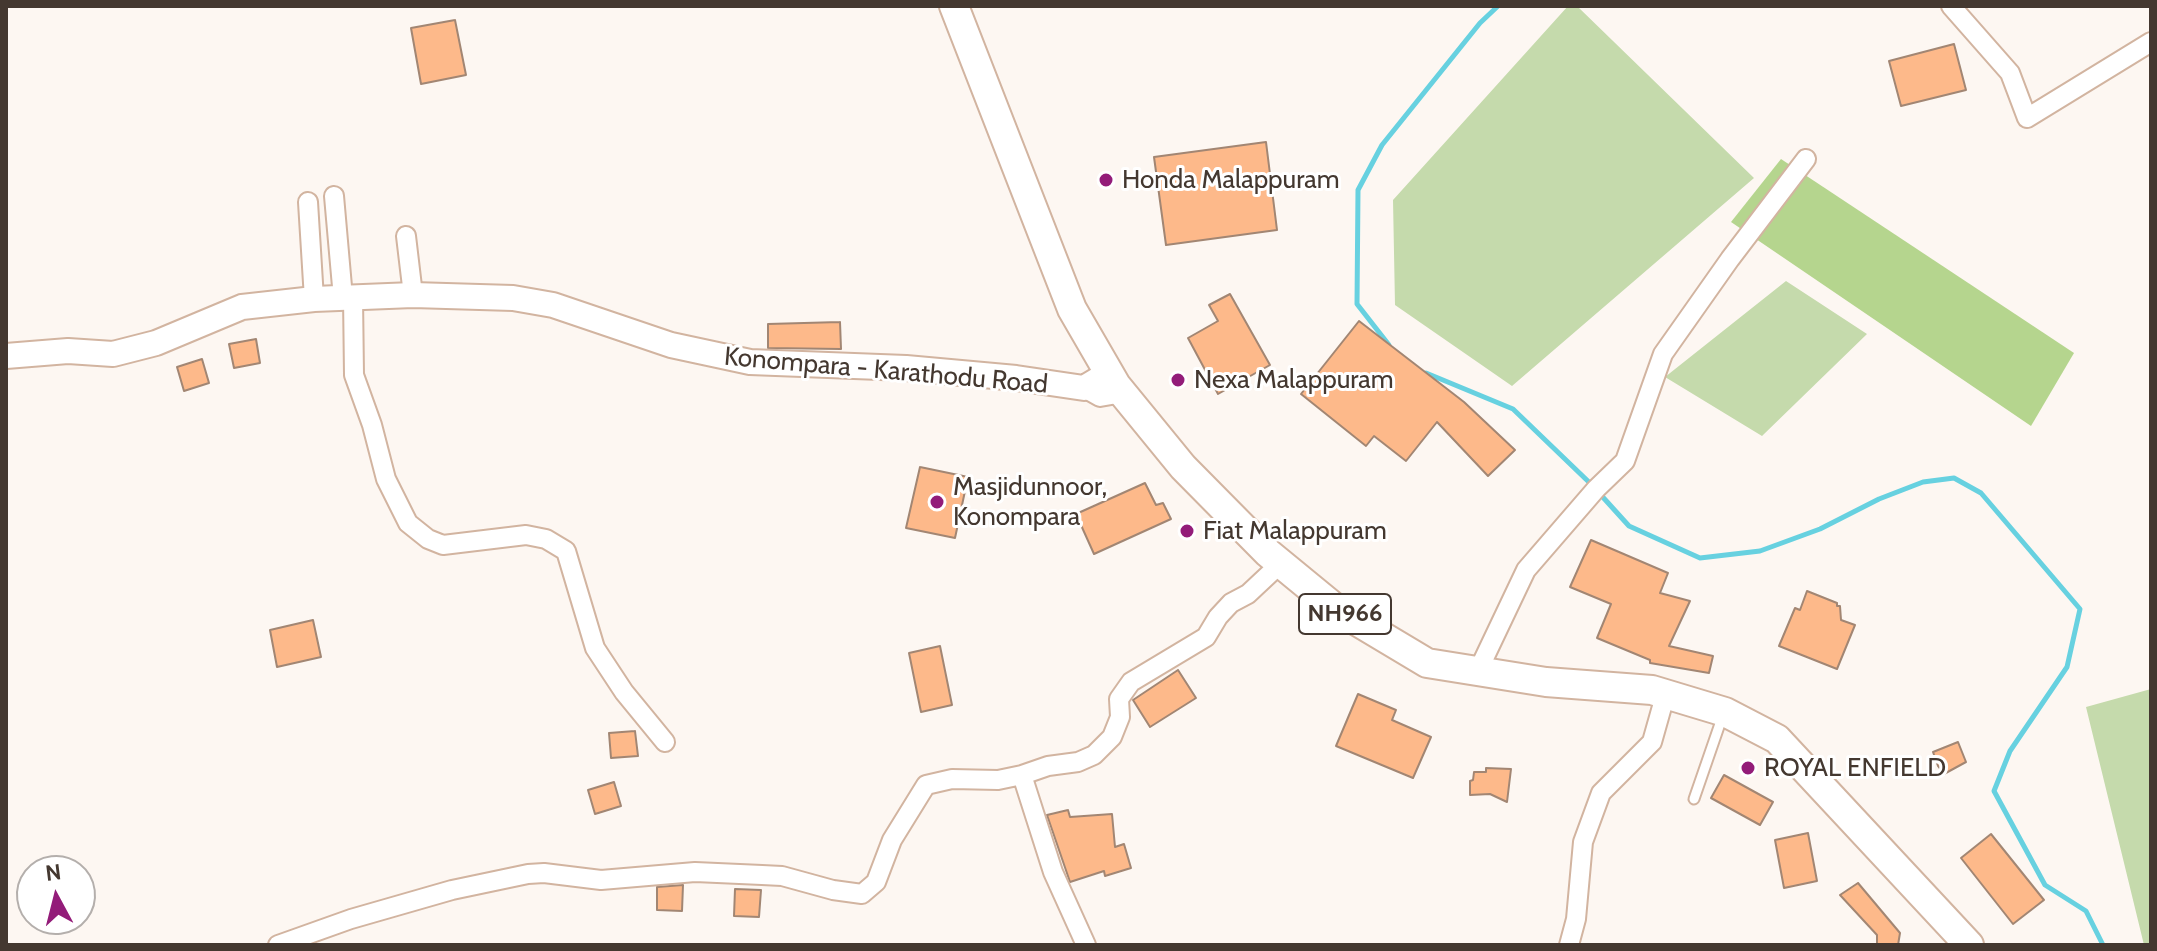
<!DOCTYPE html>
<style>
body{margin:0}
#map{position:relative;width:2157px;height:951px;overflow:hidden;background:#fdf7f2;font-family:Cabin,sans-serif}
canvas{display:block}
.frame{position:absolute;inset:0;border:8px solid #443830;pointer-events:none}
.north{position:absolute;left:16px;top:855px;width:80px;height:80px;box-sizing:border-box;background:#fff;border:2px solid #b4afac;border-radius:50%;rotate:353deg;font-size:22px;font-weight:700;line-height:32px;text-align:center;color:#443830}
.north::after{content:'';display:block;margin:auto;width:28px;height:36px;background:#931c79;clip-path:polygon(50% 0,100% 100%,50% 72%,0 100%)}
</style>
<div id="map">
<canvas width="2157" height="951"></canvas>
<div class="frame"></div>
<div class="north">N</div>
</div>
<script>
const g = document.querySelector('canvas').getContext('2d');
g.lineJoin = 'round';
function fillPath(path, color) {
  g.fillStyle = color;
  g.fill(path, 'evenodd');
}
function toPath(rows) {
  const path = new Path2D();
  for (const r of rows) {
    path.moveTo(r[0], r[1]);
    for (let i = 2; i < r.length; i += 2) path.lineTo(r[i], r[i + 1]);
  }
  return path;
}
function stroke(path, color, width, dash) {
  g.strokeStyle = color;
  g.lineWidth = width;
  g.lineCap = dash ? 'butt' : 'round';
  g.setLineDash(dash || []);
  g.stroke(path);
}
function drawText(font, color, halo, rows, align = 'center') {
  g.font = font + ' Cabin,sans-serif';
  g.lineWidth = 6;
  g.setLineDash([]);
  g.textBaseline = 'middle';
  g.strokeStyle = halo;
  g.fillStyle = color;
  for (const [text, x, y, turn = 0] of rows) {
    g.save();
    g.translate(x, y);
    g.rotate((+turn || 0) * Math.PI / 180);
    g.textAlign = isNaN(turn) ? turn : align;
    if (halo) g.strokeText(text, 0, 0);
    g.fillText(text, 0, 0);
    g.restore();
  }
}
const green = toPath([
 [1568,6,1577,6,1754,178,1512,386,1395,305,1393,200],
 [1786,281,1867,334,1762,436,1665,377],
 [2151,689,2151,945,2144,945,2086,707]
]);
const forest = toPath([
 [1781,159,2074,353,2031,426,1731,222]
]);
const stream = toPath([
 [1389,345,1357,304,1358,190,1382,145,1480,23,1498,6],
 [1426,373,1513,409,1593,486],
 [1600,494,1629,526,1700,558,1760,551,1820,529,1879,499,1923,482,1954,478,1981,493,2080,609,2067,667,2010,751,1994,791,2045,885,2086,911,2103,945]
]);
const building = toPath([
 [455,20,466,75,421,84,411,28,455,20],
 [1954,44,1966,90,1901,106,1889,61,1954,44],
 [1266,142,1277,230,1166,245,1154,157,1266,142],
 [1230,294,1270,365,1218,394,1188,338,1218,321,1209,305,1230,294],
 [1359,321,1464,402,1515,450,1488,476,1437,422,1406,461,1374,436,1366,446,1301,394,1359,321],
 [840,322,841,349,768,348,768,324,840,322],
 [256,339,260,363,234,368,229,344,256,339],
 [202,359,209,383,184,391,177,367,202,359],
 [920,467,968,477,955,538,906,528,920,467],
 [1145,483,1156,505,1163,503,1171,519,1094,554,1076,514,1145,483],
 [1591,540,1668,573,1660,593,1690,601,1669,646,1713,656,1709,673,1650,663,1650,660,1597,638,1611,604,1570,587,1591,540],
 [1807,591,1837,603,1837,606,1840,606,1841,620,1855,625,1837,669,1779,646,1795,608,1800,610,1807,591],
 [313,620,321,657,277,667,270,630,313,620],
 [940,646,952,705,921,712,909,653,940,646],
 [1178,670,1196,698,1150,727,1133,700,1178,670],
 [1358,694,1396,710,1392,720,1431,737,1413,778,1336,746,1358,694],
 [635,731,638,756,611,758,609,733,635,731],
 [1958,742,1966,762,1944,774,1938,766,1933,752,1958,742],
 [1486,768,1511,769,1507,802,1490,794,1470,795,1470,781,1473,780,1474,772,1486,772,1486,768],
 [1724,775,1773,802,1760,825,1711,798,1724,775],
 [614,782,621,806,595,814,588,790,614,782],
 [1068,810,1070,817,1112,814,1115,847,1124,844,1131,868,1105,876,1104,871,1070,882,1047,815,1068,810],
 [1808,833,1817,881,1784,888,1775,840,1808,833],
 [1991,834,2044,900,2013,924,1961,858,1991,834],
 [1858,883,1900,933,1898,945,1877,945,1877,935,1840,895,1858,883],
 [683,885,682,911,657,910,657,887,683,885],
 [735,889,761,890,759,917,734,916,735,889]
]);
const service = toPath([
 [1694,799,1723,715]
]);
const minor = toPath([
 [1951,6,2010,73,2027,118,2151,42],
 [334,196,343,298],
 [308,202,314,299],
 [406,236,413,295],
 [353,297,354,375,372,425,386,479,408,523,428,539,443,545,526,535,546,539,566,551,595,648,624,692,665,742],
 [1084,388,1100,397,1123,393],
 [1478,671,1526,570,1596,489,1625,461,1663,354,1730,259,1806,159],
 [1022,775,1053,872,1086,945],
 [278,945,351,919,452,890,528,874,544,873,601,880,695,872,762,875,782,876,833,890,862,894,876,882,892,840,926,785,952,779,998,780,1022,775,1048,766,1078,762,1094,755,1112,737,1120,717,1119,699,1131,682,1206,637,1218,617,1231,603,1248,594,1280,564],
 [1569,945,1576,919,1583,842,1601,793,1652,742,1665,696]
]);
const secondary = toPath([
 [6,356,68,351,113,354,156,343,242,307,314,299,413,295,513,298,553,305,671,345,750,362,906,368,1016,378,1084,388,1109,373]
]);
const trunk = toPath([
 [954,6,1072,309,1116,385,1183,467,1268,553,1335,608,1427,663,1546,682,1652,690,1725,712,1777,739,1969,945]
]);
const markers = [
 [1106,180,8,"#931c79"],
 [1178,380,8,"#931c79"],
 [937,502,8,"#931c79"],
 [1187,531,8,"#931c79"],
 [1748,768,8,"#931c79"]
];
const shields = [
 [1345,614,92]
];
const shieldNames = [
 ["NH966",1345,614]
];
const poiNames = [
 ["Honda Malappuram",1122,180],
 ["Nexa Malappuram",1194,380],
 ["Masjidunnoor,",953,487],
 ["Konompara",953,517],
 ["Fiat Malappuram",1203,531],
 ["ROYAL ENFIELD",1764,768]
];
const streetNames = [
 ["Konompara - Karathodu Road",886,371,5]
];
fillPath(green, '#c5daac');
fillPath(forest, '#b5d58e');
stroke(stream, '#67d1e0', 5);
fillPath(building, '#fdb98a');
stroke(building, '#a28673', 2);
stroke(service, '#d2b4a0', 13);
stroke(minor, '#d2b4a0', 22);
stroke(secondary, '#d2b4a0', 28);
stroke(trunk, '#d2b4a0', 32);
stroke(service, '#fff', 9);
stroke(minor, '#fff', 18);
stroke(secondary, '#fff', 24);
stroke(trunk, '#fff', 28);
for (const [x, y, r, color] of markers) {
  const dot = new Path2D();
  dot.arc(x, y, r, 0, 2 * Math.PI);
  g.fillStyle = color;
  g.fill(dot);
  stroke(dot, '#fff', 3);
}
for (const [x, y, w] of shields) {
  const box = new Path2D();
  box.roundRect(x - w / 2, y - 20, w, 40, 6);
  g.fillStyle = '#fff';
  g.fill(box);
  stroke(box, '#443830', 2);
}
drawText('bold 24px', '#443830', null, shieldNames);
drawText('26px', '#443830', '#fff', poiNames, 'left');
drawText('26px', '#443830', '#fff', streetNames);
</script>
